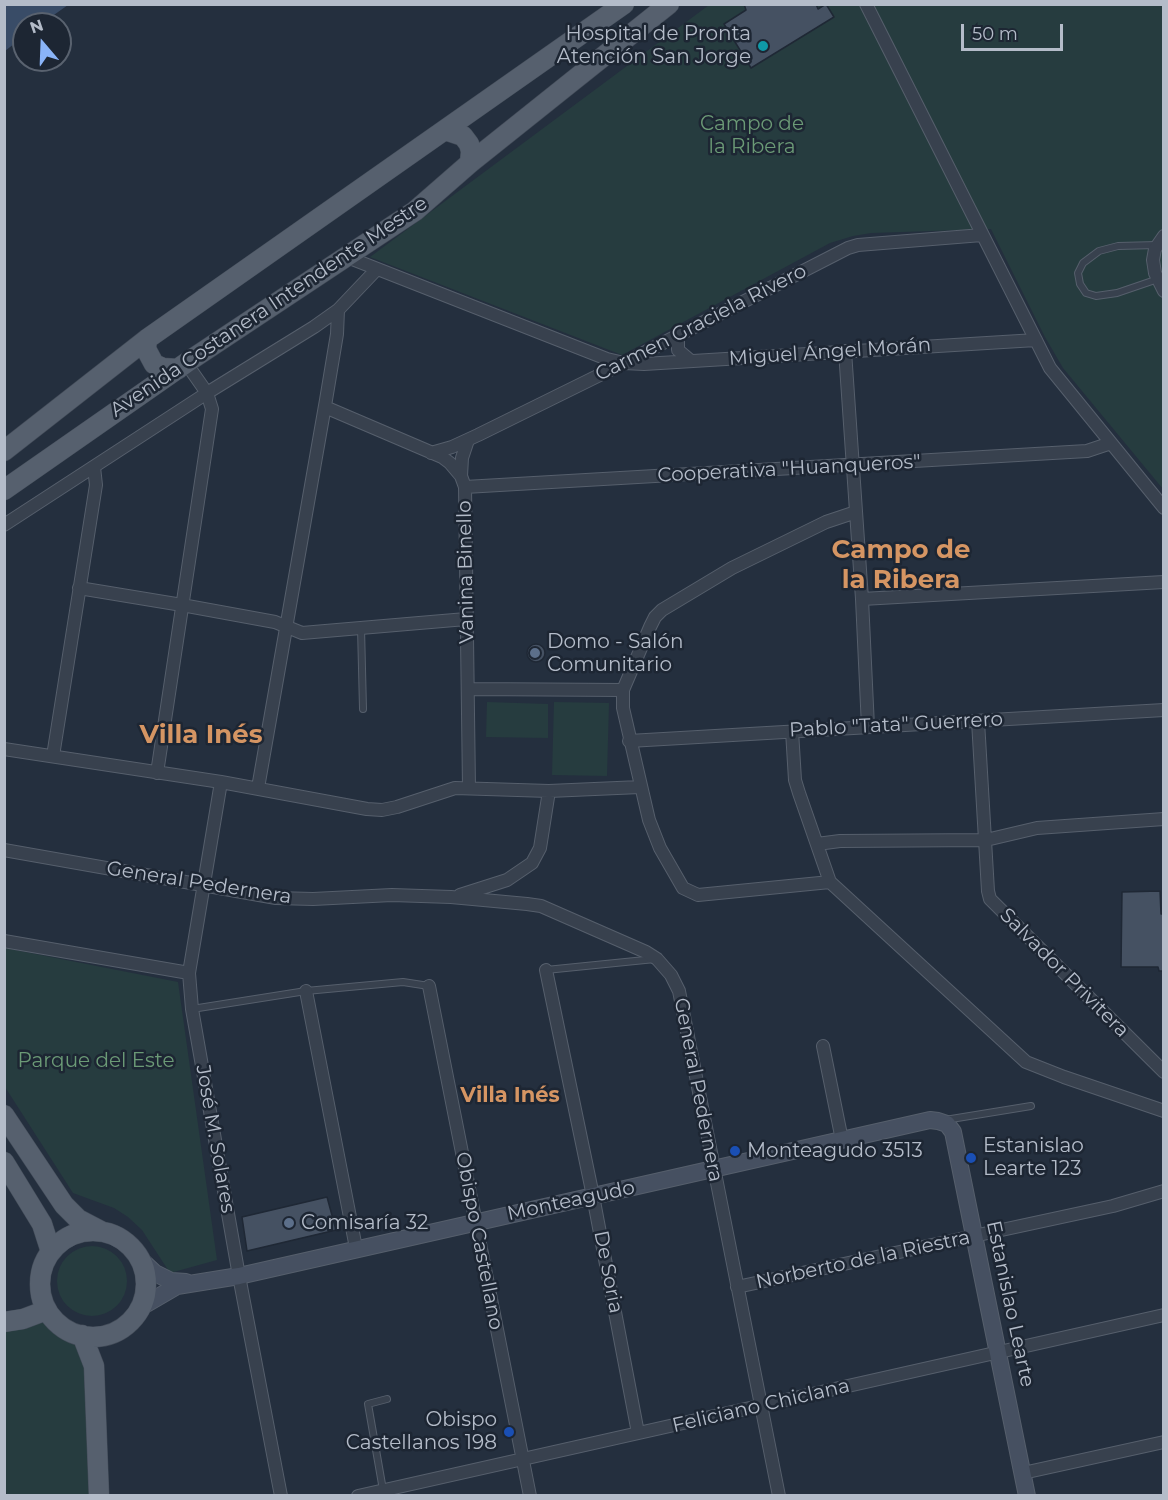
<!DOCTYPE html>
<meta charset="utf-8">
<style>
body{margin:0}
#map{position:relative;width:1168px;height:1500px;overflow:hidden;background:#242f3e;font-family:Montserrat,sans-serif}
canvas{display:block}
.frame{position:absolute;inset:0;border:6px solid #b4bcc9;pointer-events:none}
.north{position:absolute;left:12px;top:12px;width:60px;height:60px;box-sizing:border-box;background:#1d2633;border:2px solid #59626f;border-radius:50%;rotate:341deg;font-size:16px;font-weight:700;line-height:24px;text-align:center;color:#b4bcc9}
.north::after{content:'';display:block;margin:auto;width:21px;height:27px;background:#8ab4f8;clip-path:polygon(50% 0,100% 100%,50% 72%,0 100%)}
.scale{position:absolute;left:961px;top:24px;width:102px;height:27px;box-sizing:border-box;border:3px solid #b4bcc9;border-top:0;padding-left:8px;font-size:18px;line-height:21px;white-space:nowrap;color:#b4bcc9;-webkit-text-stroke:4px #1d2633;paint-order:stroke}
</style>
<div id="map">
<canvas width="1168" height="1500"></canvas>
<div class="frame"></div>
<div class="north">N</div>
<div class="scale">50 m</div>
</div>
<script>
const g = document.querySelector('canvas').getContext('2d');
g.lineJoin = 'round';
function fillPath(path, color) {
  g.fillStyle = color;
  g.fill(path, 'evenodd');
}
function toPath(rows) {
  const path = new Path2D();
  for (const r of rows) {
    if (r.length === 3) {
      path.moveTo(r[0] + r[2], r[1]);
      path.arc(r[0], r[1], r[2], 0, 2 * Math.PI);
      continue;
    }
    path.moveTo(r[0], r[1]);
    for (let i = 2; i < r.length; i += 2) path.lineTo(r[i], r[i + 1]);
  }
  return path;
}
function stroke(path, color, width, dash) {
  g.strokeStyle = color;
  g.lineWidth = width;
  g.lineCap = dash ? 'butt' : 'round';
  g.setLineDash(dash || []);
  g.stroke(path);
}
function drawText(font, color, halo, rows, align = 'center') {
  g.font = font + ' Montserrat,sans-serif';
  g.lineWidth = 5;
  g.setLineDash([]);
  g.textBaseline = 'middle';
  g.strokeStyle = halo;
  g.fillStyle = color;
  for (const [text, x, y, turn = 0] of rows) {
    g.save();
    g.translate(x, y);
    g.rotate((+turn || 0) * Math.PI / 180);
    g.textAlign = isNaN(turn) ? turn : align;
    if (halo) g.strokeText(text, 0, 0);
    g.fillText(text, 0, 0);
    g.restore();
  }
}
const green = toPath([
 [709,5,1163,5,1163,489,1063,368,1045,337,991,229,871,233,853,236,830,243,622,355,370,257],
 [487,702,548,704,548,738,486,737],
 [554,702,609,703,607,776,552,775],
 [5,948,178,982,217,1260,170,1273,142,1230,128,1217,114,1208,73,1193,5,1087],
 [92,1281,35],
 [47,1310,65,1329,82,1335,99,1495,7,1495,4,1485,4,1322]
]);
const water = toPath([
 [5,4,68,4,68,5,41,24,24,24,24,36,5,51]
]);
const building = toPath([
 [816,4,818,9,826,4,834,17,751,68,724,24,746,10,744,4,816,4],
 [536,653,9],
 [1160,891,1161,914,1164,914,1164,971,1159,971,1158,967,1121,967,1122,892,1160,891],
 [327,1197,336,1230,247,1251,242,1217,327,1197]
]);
const lane = toPath([
 [1157,245,1118,246,1099,251,1083,263,1078,273,1080,284,1086,293,1096,296,1117,293,1158,279],
 [361,628,363,709],
 [546,970,655,959],
 [192,1009,306,991,403,982,429,986],
 [945,1120,1031,1106],
 [383,1490,368,1404,387,1399]
]);
const street = toPath([
 [866,4,1050,368,1164,508],
 [1164,236,1155,249,1153,260,1155,273,1164,291],
 [347,257,607,359,624,363,644,364,1036,340],
 [678,336,678,350,691,361],
 [845,351,862,599,868,727],
 [325,407,442,457,450,463,461,476,465,487,469,788],
 [431,453,452,447,478,435,624,363,848,248,858,245,982,235],
 [461,476,462,458,468,440],
 [465,487,1087,451,1111,443],
 [4,525,207,393,314,327,338,310,377,269],
 [79,588,182,605,275,622,302,633,466,619],
 [862,599,1164,582],
 [468,689,623,690],
 [978,721,988,891,990,899,1164,1072],
 [792,731,795,780,799,793,830,882,1026,1062,1064,1077,1164,1111],
 [629,741,1164,710],
 [4,749,221,782,367,809,382,810,397,807,455,788,549,791,640,787],
 [53,756,96,485,94,467],
 [157,773,212,409,207,393,186,363],
 [221,782,189,973,192,1009,239,1276,281,1496],
 [258,788,326,400,337,334,338,310],
 [817,844,840,841,986,840,1037,828,1164,819],
 [4,850,276,898,313,899,392,895,451,897,527,904,541,906,646,952,657,959,671,975,679,991,779,1496],
 [830,882,698,895,683,888,660,848,649,820,623,708,623,690,650,627,655,617,662,610,732,568,826,522,856,512],
 [460,895,507,880,532,863,540,848,549,791],
 [4,941,189,973],
 [546,970,593,1196,638,1433],
 [429,986,530,1496],
 [306,991,356,1248],
 [823,1046,842,1140],
 [737,1287,1113,1206,1164,1191],
 [1023,1473,1164,1442],
 [358,1496,1164,1315]
]);
const secondary = toPath([
 [140,1259,155,1273,171,1281,186,1282],
 [141,1307,177,1286,239,1276,930,1120,938,1121,947,1124,953,1132,1027,1496]
]);
const primary = toPath([
 [445,130,463,136,469,144,471,151,470,163],
 [147,339,146,349,154,364,163,368,178,369],
 [4,451,147,339,624,4],
 [4,490,186,363,415,211,470,163,669,4],
 [4,1115,64,1205,78,1219,101,1231],
 [4,1162,42,1224,51,1252],
 [93,1284,53],
 [4,1322,23,1319,47,1310],
 [82,1335,94,1366,99,1496]
]);
const markers = [
 [763,46,6,"#0f9aa8"],
 [535,653,6,"#5c6f8a"],
 [735,1151,6,"#1a4fb4"],
 [971,1158,6,"#1a4fb4"],
 [289,1223,6,"#5c6f8a"],
 [509,1432,6,"#1a4fb4"]
];
const poiNames = [
 ["Hospital de Pronta",751,34,"right"],
 ["Atención San Jorge",751,57,"right"],
 ["Domo - Salón",547,642],
 ["Comunitario",547,665],
 ["Estanislao",983,1146],
 ["Learte 123",983,1169],
 ["Monteagudo 3513",747,1151],
 ["Comisaría 32",301,1223],
 ["Obispo",497,1420,"right"],
 ["Castellanos 198",497,1443,"right"]
];
const parkNames = [
 ["Campo de",752,124],
 ["la Ribera",752,147],
 ["Parque del Este",96,1061]
];
const streetNames = [
 ["Avenida Costanera Intendente Mestre",269,307,-34],
 ["Carmen Graciela Rivero",701,323,-27],
 ["Miguel Ángel Morán",830,352,-4],
 ["Cooperativa \"Huanqueros\"",789,469,-3],
 ["Vanina Binello",466,572,-91],
 ["Pablo \"Tata\" Guerrero",896,725,-3],
 ["General Pedernera",199,883,9],
 ["Salvador Privitera",1064,973,45],
 ["General Pedernera",698,1090,79],
 ["José M. Solares",215,1139,80],
 ["Monteagudo",571,1201,-12],
 ["Obispo Castellano",479,1241,79],
 ["Norberto de la Riestra",863,1260,-12],
 ["De Soria",608,1272,79],
 ["Estanislao Learte",1010,1304,78],
 ["Feliciano Chiclana",761,1406,-13]
];
const neighbourhoodNames = [
 ["Villa Inés",510,1096]
];
const districtNames = [
 ["Campo de",901,550],
 ["la Ribera",901,580],
 ["Villa Inés",201,735]
];
fillPath(green, '#263c3f');
fillPath(water, '#394c67');
fillPath(building, '#455162');
stroke(building, '#1f2835', 1.5);
stroke(lane, '#565f6c', 8);
stroke(street, '#565f6c', 14);
stroke(secondary, '#565f6c', 18);
stroke(primary, '#414a57', 21);
stroke(lane, '#38414e', 6);
stroke(street, '#38414e', 12);
stroke(secondary, '#465061', 16);
stroke(primary, '#56606e', 20);
for (const [x, y, r, color] of markers) {
  const dot = new Path2D();
  dot.arc(x, y, r, 0, 2 * Math.PI);
  g.fillStyle = color;
  g.fill(dot);
  stroke(dot, '#1d2633', 2);
}
drawText('20px', '#b4bcc9', '#1d2633', poiNames, 'left');
drawText('20px', '#6b9a76', '#1d2633', parkNames);
drawText('20px', '#b4bcc9', '#1d2633', streetNames);
drawText('bold 21px', '#d59563', '#1d2633', neighbourhoodNames);
drawText('bold 26px', '#d59563', '#1d2633', districtNames);
</script>
